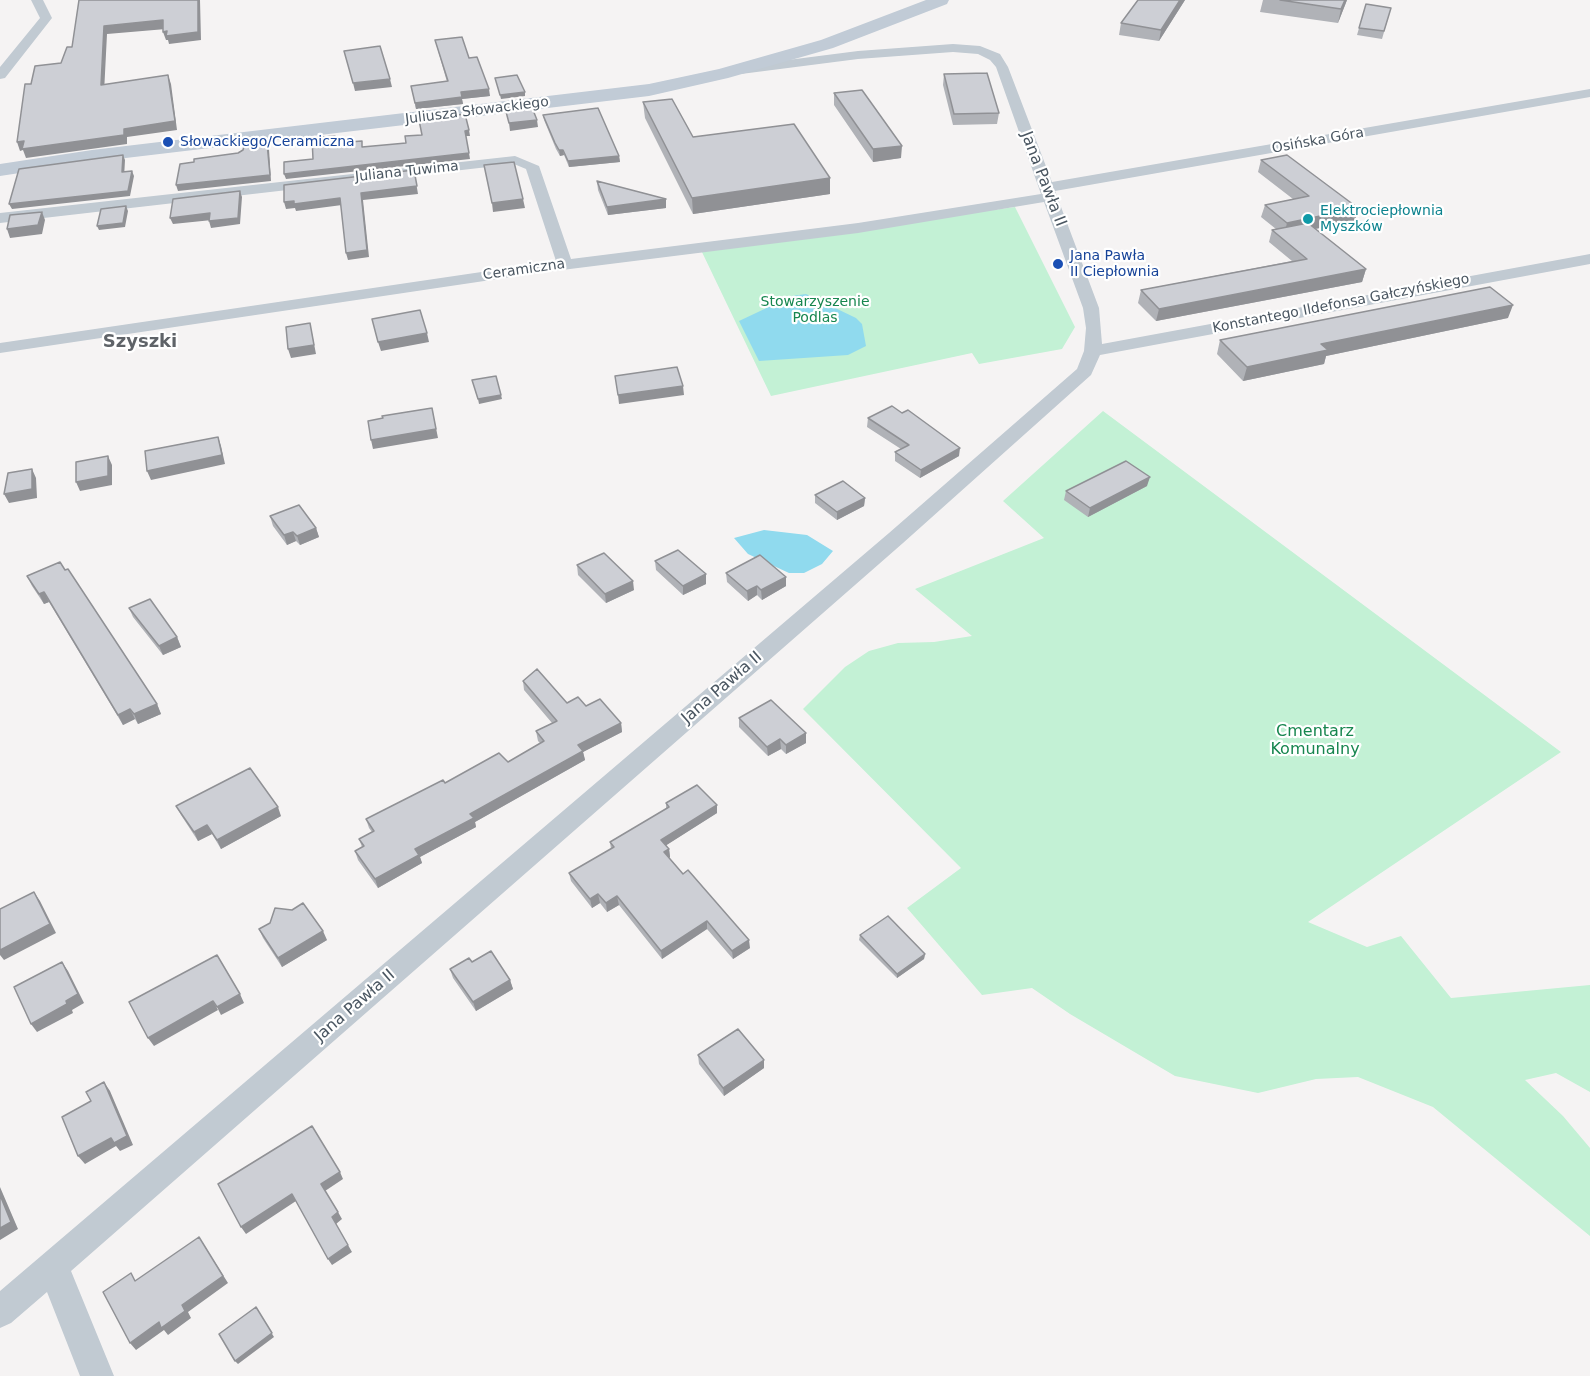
<!DOCTYPE html>
<meta charset="utf-8">
<style>
body{margin:0}
canvas{display:block;background:#f5f3f3}
</style>
<canvas width="1590" height="1376"></canvas>
<script>
const g = document.querySelector('canvas').getContext('2d');
g.lineJoin = 'round';
function fillPath(path, color) {
  g.fillStyle = color;
  g.fill(path, 'evenodd');
}
function toPath(rows) {
  const path = new Path2D();
  for (const r of rows) {
    path.moveTo(r[0], r[1]);
    for (let i = 2; i < r.length; i += 2) path.lineTo(r[i], r[i + 1]);
  }
  return path;
}
function stroke(path, color, width, dash) {
  g.strokeStyle = color;
  g.lineWidth = width;
  g.lineCap = dash ? 'butt' : 'round';
  g.setLineDash(dash || []);
  g.stroke(path);
}
function drawText(font, color, halo, rows, align = 'center') {
  g.font = font + ' "DejaVu Sans",sans-serif';
  g.lineWidth = 4.5;
  g.setLineDash([]);
  g.textBaseline = 'middle';
  g.strokeStyle = halo;
  g.fillStyle = color;
  for (const [text, x, y, turn = 0] of rows) {
    g.save();
    g.translate(x, y);
    g.rotate((+turn || 0) * Math.PI / 180);
    g.textAlign = isNaN(turn) ? turn : align;
    if (halo) g.strokeText(text, 0, 0);
    g.fillText(text, 0, 0);
    g.restore();
  }
}
const green = toPath([
 [1015,207,1075,327,1062,349,979,364,972,353,771,396,701,250],
 [1103,411,1561,752,1308,922,1367,947,1401,936,1451,998,1590,985,1590,1092,1556,1073,1525,1080,1563,1116,1590,1148,1590,1236,1433,1107,1358,1077,1316,1079,1258,1093,1175,1076,1070,1014,1032,988,982,995,907,908,961,868,803,709,845,667,869,651,898,643,934,642,972,636,915,589,1044,538,1003,501]
]);
const water = toPath([
 [806,294,856,318,862,324,866,346,848,355,759,361,739,321,792,296],
 [764,530,807,535,833,551,822,564,804,573,789,573,748,554,734,538]
]);
const street = toPath([
 [31,0,43,0,52,18,5,78,0,79,0,67,40,18,31,0],
 [953,44,980,46,1000,54,1008,67,1052,182,1590,89,1590,97,1055,191,1099,308,1102,344,1590,254,1590,264,1100,355,1091,375,903,543,71,1271,114,1376,80,1376,47,1292,11,1323,0,1328,0,1291,889,533,1077,369,1084,351,1086,328,1083,308,1044,202,858,233,538,273,0,353,0,343,556,261,526,169,514,164,0,223,0,213,515,156,539,166,571,259,858,223,1041,194,996,67,990,60,978,54,953,52,858,59,741,74,735,70,741,66,858,51,953,44]
]);
const secondary = toPath([
 [926,0,949,0,947,4,833,48,728,78,649,96,92,162,0,176,0,164,92,150,649,84,719,69,821,40,926,0]
]);
const wall = toPath([
 [1138,0,1185,0,1159,41,1119,35,1121,23],
 [1263,0,1347,0,1338,23,1260,12],
 [1366,4,1391,8,1382,39,1357,35],
 [435,40,469,58,490,96,462,99,463,104,416,109,411,86,447,82],
 [944,74,999,113,997,124,953,125,943,85],
 [834,93,901,158,873,162,834,105],
 [643,102,693,137,830,178,830,194,693,214,645,118],
 [543,115,619,156,620,162,569,167,564,155,560,156,556,149,544,120],
 [1261,160,1358,208,1355,221,1315,229,1366,269,1362,282,1156,321,1138,303,1141,290,1292,261,1269,242,1272,230,1276,229,1261,217,1265,205,1293,199,1258,172],
 [597,181,666,208,608,215,598,190],
 [1508,318,1326,356,1324,364,1243,381,1217,354,1220,340],
 [868,418,959,456,920,478,895,461,895,452,901,449,867,427],
 [1147,486,1088,517,1064,500,1066,491],
 [815,495,865,498,864,506,837,520,815,503],
 [270,516,316,528,319,537,300,545,296,541,287,545,273,526],
 [655,561,706,574,706,584,683,595,656,570],
 [577,565,634,590,606,603,578,575],
 [726,573,786,586,762,600,757,595,748,601,727,582],
 [27,576,157,704,161,714,138,724,135,719,123,725,49,602,44,604,32,586],
 [129,608,177,637,181,647,163,655,133,617],
 [523,681,567,703,586,706,621,723,622,732,583,752,585,760,475,822,476,827,420,857,422,863,378,888,358,860,355,851,362,847,359,839,372,832,369,828,366,819,445,783,508,762,540,743,538,741,536,731,552,723,524,690],
 [739,718,806,743,786,754,781,749,768,756,739,727],
 [666,803,717,813,666,845,669,849,670,857,669,858,750,948,733,959,707,929,662,959,619,905,607,912,600,903,592,908,571,881,569,873,611,849,610,842,666,809],
 [176,806,281,816,221,849,212,834,198,841,181,815],
 [259,929,327,940,282,967,263,938],
 [860,935,925,954,924,959,897,978,859,940],
 [472,962,510,980,513,989,476,1011,453,978,450,969],
 [698,1055,764,1068,724,1096,699,1064]
]);
const shadedWall = toPath([
 [198,0,200,0,201,40,169,44,168,40,166,40,163,32],
 [1180,0,1185,0,1159,41,1161,30],
 [1345,0,1347,0,1338,23,1341,9],
 [163,20,166,29,107,34,104,93,101,85,104,26],
 [168,75,171,84,177,130,127,137,127,144,26,158,23,150,20,151,17,142,124,129],
 [390,79,392,87,355,91,353,83],
 [489,89,490,96,462,99,463,104,416,109,415,103,461,92],
 [525,92,525,96,501,99,500,95],
 [537,120,538,127,510,131,509,123],
 [469,130,470,136,466,136,465,131],
 [267,143,269,149,271,181,178,191,176,185],
 [902,146,901,158,873,162,873,149],
 [559,150,563,150,564,155,560,156],
 [469,153,470,159,286,179,284,174],
 [123,155,125,160,124,178,122,172],
 [619,156,620,162,569,167,568,161],
 [414,170,418,194,363,200,369,257,348,260,346,253,361,193],
 [132,171,134,176,130,196,12,209,9,204],
 [830,178,830,194,693,214,692,198],
 [240,191,242,197,240,224,211,228,209,221],
 [340,198,342,205,296,211,295,208,286,209,284,202],
 [523,199,525,208,493,212,492,203],
 [666,199,666,208,608,215,607,207],
 [126,206,128,211,125,227,99,230,97,226],
 [1358,208,1355,221,1284,235,1287,223],
 [42,212,45,220,42,234,10,238,7,229],
 [210,213,212,220,173,224,170,218],
 [1366,269,1362,282,1156,321,1159,309],
 [1513,305,1508,318,1326,356,1324,364,1243,381,1247,367,1321,344],
 [310,323,316,354,291,358,288,349],
 [427,333,429,342,381,351,378,342],
 [683,386,684,395,619,404,618,395],
 [501,395,502,399,479,404,478,399],
 [432,408,438,438,373,449,371,440],
 [218,437,221,446,225,464,151,480,147,471],
 [960,448,959,456,920,478,921,470],
 [108,456,112,465,112,485,80,491,76,482],
 [32,469,36,478,37,498,9,503,4,494],
 [1150,477,1147,486,1088,517,1090,508],
 [865,498,864,506,837,520,837,512],
 [316,528,319,537,300,545,297,536],
 [293,532,296,541,287,545,284,535],
 [706,574,706,584,683,595,683,586],
 [786,577,786,586,762,600,761,590],
 [633,581,634,590,606,603,605,594],
 [757,586,757,595,748,601,747,591],
 [44,592,49,602,44,604,39,594],
 [177,637,181,647,163,655,159,646],
 [157,704,161,714,138,724,134,714],
 [130,709,135,719,123,725,118,715],
 [621,723,622,732,583,752,585,760,475,822,476,827,420,857,422,863,378,888,375,879,415,849,578,745],
 [806,733,806,743,786,754,786,745],
 [780,739,781,749,768,756,767,747],
 [717,805,717,813,662,848,661,840],
 [278,807,281,816,221,849,217,840],
 [207,825,212,834,198,841,194,832],
 [669,849,670,857,664,861,664,852],
 [34,892,40,901,56,933,4,960,0,955,0,950],
 [598,894,600,903,592,908,590,899],
 [617,896,619,905,607,912,606,903],
 [707,921,707,929,662,959,661,951],
 [323,931,327,940,282,967,278,958],
 [749,940,750,948,733,959,732,951],
 [925,954,924,959,897,978,897,974],
 [62,962,68,971,84,1003,72,1010,73,1013,37,1032,31,1024,66,1001],
 [510,980,513,989,476,1011,473,1002],
 [240,994,244,1003,221,1015,217,1007],
 [213,1001,218,1010,154,1046,148,1038],
 [764,1060,764,1068,724,1096,723,1088],
 [104,1082,110,1091,133,1145,120,1151,116,1146,85,1164,78,1156],
 [340,1172,343,1179,325,1191,321,1184],
 [0,1187,18,1229,0,1240],
 [292,1194,296,1201,246,1234,241,1227],
 [338,1212,342,1219,336,1224,332,1217],
 [199,1237,228,1283,188,1312,191,1318,168,1335,164,1330,136,1350,130,1343,182,1305],
 [348,1245,352,1252,332,1265,328,1259],
 [258,1311,274,1337,238,1364,235,1361]
]);
const building = toPath([
 [79,0,198,0,198,32,166,36,167,31,163,32,163,20,104,26,101,85,168,75,175,121,124,129,124,135,22,149,24,141,17,142,25,84,31,84,35,66,61,63,67,47,72,47,79,0],
 [1138,0,1180,0,1161,30,1121,23,1138,0],
 [1280,0,1345,0,1341,9,1280,0],
 [1366,4,1391,8,1384,31,1359,28,1366,4],
 [462,37,469,58,477,57,489,89,461,92,462,97,415,103,411,86,448,81,435,40,462,37],
 [380,46,390,79,353,83,344,51,380,46],
 [987,73,999,113,954,114,944,74,987,73],
 [517,75,525,92,500,95,495,78,517,75],
 [862,90,902,146,873,149,834,93,862,90],
 [672,99,693,137,794,124,830,178,692,198,643,102,672,99],
 [531,105,537,120,509,123,505,108,531,105],
 [598,108,619,156,568,161,563,150,559,150,555,143,543,115,598,108],
 [465,114,469,130,465,131,469,153,284,174,284,162,313,159,312,138,335,136,336,143,362,141,362,147,406,143,405,136,422,135,419,120,465,114],
 [267,143,270,175,176,185,180,164,194,162,194,159,238,153,243,150,244,146,267,143],
 [123,155,122,172,132,171,128,191,9,204,19,169,123,155],
 [1287,155,1358,208,1287,223,1265,205,1309,196,1261,160,1287,155],
 [514,162,523,199,492,203,484,165,514,162],
 [414,170,417,186,361,193,367,250,346,253,340,198,294,204,294,201,284,202,284,185,414,170],
 [597,181,666,199,607,207,597,181],
 [240,191,238,218,209,221,210,213,170,218,173,199,240,191],
 [126,206,123,223,97,226,101,209,126,206],
 [42,212,38,225,7,229,10,215,42,212],
 [1308,223,1366,269,1159,309,1141,290,1307,259,1272,230,1308,223],
 [1490,287,1513,305,1321,344,1328,350,1247,367,1220,340,1490,287],
 [420,310,427,333,378,342,372,319,420,310],
 [310,323,314,345,288,349,286,327,310,323],
 [677,367,683,386,618,395,615,376,677,367],
 [496,376,501,395,478,399,472,380,496,376],
 [892,406,902,413,908,410,960,448,921,470,895,452,909,445,868,418,892,406],
 [432,408,436,429,371,440,368,421,383,418,382,416,432,408],
 [218,437,222,455,147,471,145,451,218,437],
 [108,456,108,476,76,482,76,462,108,456],
 [1126,461,1150,477,1090,508,1066,491,1126,461],
 [32,469,32,489,4,494,8,473,32,469],
 [843,481,865,498,837,512,815,495,843,481],
 [299,505,316,528,297,536,293,532,284,535,270,516,299,505],
 [678,550,706,574,683,586,655,561,678,550],
 [604,553,633,581,605,594,577,565,604,553],
 [760,555,786,577,761,590,757,586,747,591,726,573,760,555],
 [60,562,65,570,68,569,157,704,134,714,130,709,118,715,44,592,39,594,27,576,60,562],
 [150,599,177,637,159,646,129,608,150,599],
 [537,669,567,703,578,697,586,706,600,699,621,723,578,745,583,751,470,814,474,818,415,849,419,855,375,879,355,851,364,846,359,839,374,831,366,819,443,780,445,783,499,753,508,762,544,741,536,731,557,721,523,681,537,669],
 [771,700,806,733,786,745,780,739,767,747,739,718,771,700],
 [250,768,278,807,217,840,207,825,194,832,176,806,250,768],
 [697,785,717,805,661,840,669,849,664,852,683,874,688,870,749,940,732,951,707,921,661,951,617,896,606,903,598,894,590,899,569,873,614,847,610,842,669,807,666,803,697,785],
 [34,892,50,924,0,950,0,909,34,892],
 [303,903,323,931,278,958,259,929,270,923,275,908,292,910,303,903],
 [888,916,925,954,897,974,860,935,888,916],
 [491,951,510,980,473,1002,450,969,469,958,472,962,491,951],
 [217,955,240,994,217,1007,213,1001,148,1038,129,1002,217,955],
 [62,962,78,994,66,1001,67,1004,31,1024,14,987,62,962],
 [738,1029,764,1060,723,1088,698,1055,738,1029],
 [104,1082,127,1136,114,1143,111,1138,78,1156,62,1117,91,1101,86,1092,104,1082],
 [312,1126,340,1172,321,1184,338,1212,332,1217,348,1245,328,1259,292,1194,241,1227,218,1184,312,1126],
 [0,1195,11,1222,0,1228,0,1195],
 [199,1237,223,1276,182,1305,185,1311,161,1328,159,1322,130,1343,103,1292,131,1273,135,1281,199,1237],
 [256,1307,272,1333,235,1361,219,1334,256,1307]
]);
const markers = [
 [168,142,6,"#1a4fb4"],
 [1308,219,6,"#0f9aa8"],
 [1058,264,6,"#1a4fb4"]
];
const farStreetnames = [
 ["Juliusza Słowackiego",477,111,-7],
 ["Osińska Góra",1318,141,-10],
 ["Juliana Tuwima",407,172,-6],
 ["Ceramiczna",524,270,-8],
 ["Konstantego Ildefonsa Gałczyńskiego",1341,304,-11]
];
const farTransitnames = [
 ["Słowackiego/Ceramiczna",180,142],
 ["Jana Pawła",1070,256],
 ["II Ciepłownia",1070,272]
];
const farCulturenames = [
 ["Elektrociepłownia",1320,211],
 ["Myszków",1320,227]
];
const farParknames = [
 ["Stowarzyszenie",815,302],
 ["Podlas",815,318]
];
const streetNames = [
 ["Jana Pawła II",1043,179,69],
 ["Jana Pawła II",722,688,-41],
 ["Jana Pawła II",355,1006,-41]
];
const parkNames = [
 ["Cmentarz",1315,732],
 ["Komunalny",1315,750]
];
const farDistrictnames = [
 ["Szyszki",140,342]
];
fillPath(green, '#c3f1d5');
fillPath(water, '#90daee');
fillPath(street, '#c1cad2');
fillPath(secondary, '#c1cbd6');
fillPath(wall, '#b0b2b7');
fillPath(shadedWall, '#909195');
fillPath(building, '#cdcfd5');
stroke(building, '#909195', 1.5);
for (const [x, y, r, color] of markers) {
  const dot = new Path2D();
  dot.arc(x, y, r, 0, 2 * Math.PI);
  g.fillStyle = color;
  g.fill(dot);
  stroke(dot, '#fff', 2);
}
drawText('14px', '#4a5661', '#fff', farStreetnames);
drawText('14px', '#164399', '#fff', farTransitnames, 'left');
drawText('14px', '#0d838f', '#fff', farCulturenames, 'left');
drawText('14px', '#17864f', '#fff', farParknames);
drawText('16px', '#4a5661', '#fff', streetNames);
drawText('16px', '#17864f', '#fff', parkNames);
drawText('bold 18px', '#5f6368', '#fff', farDistrictnames);
</script>
